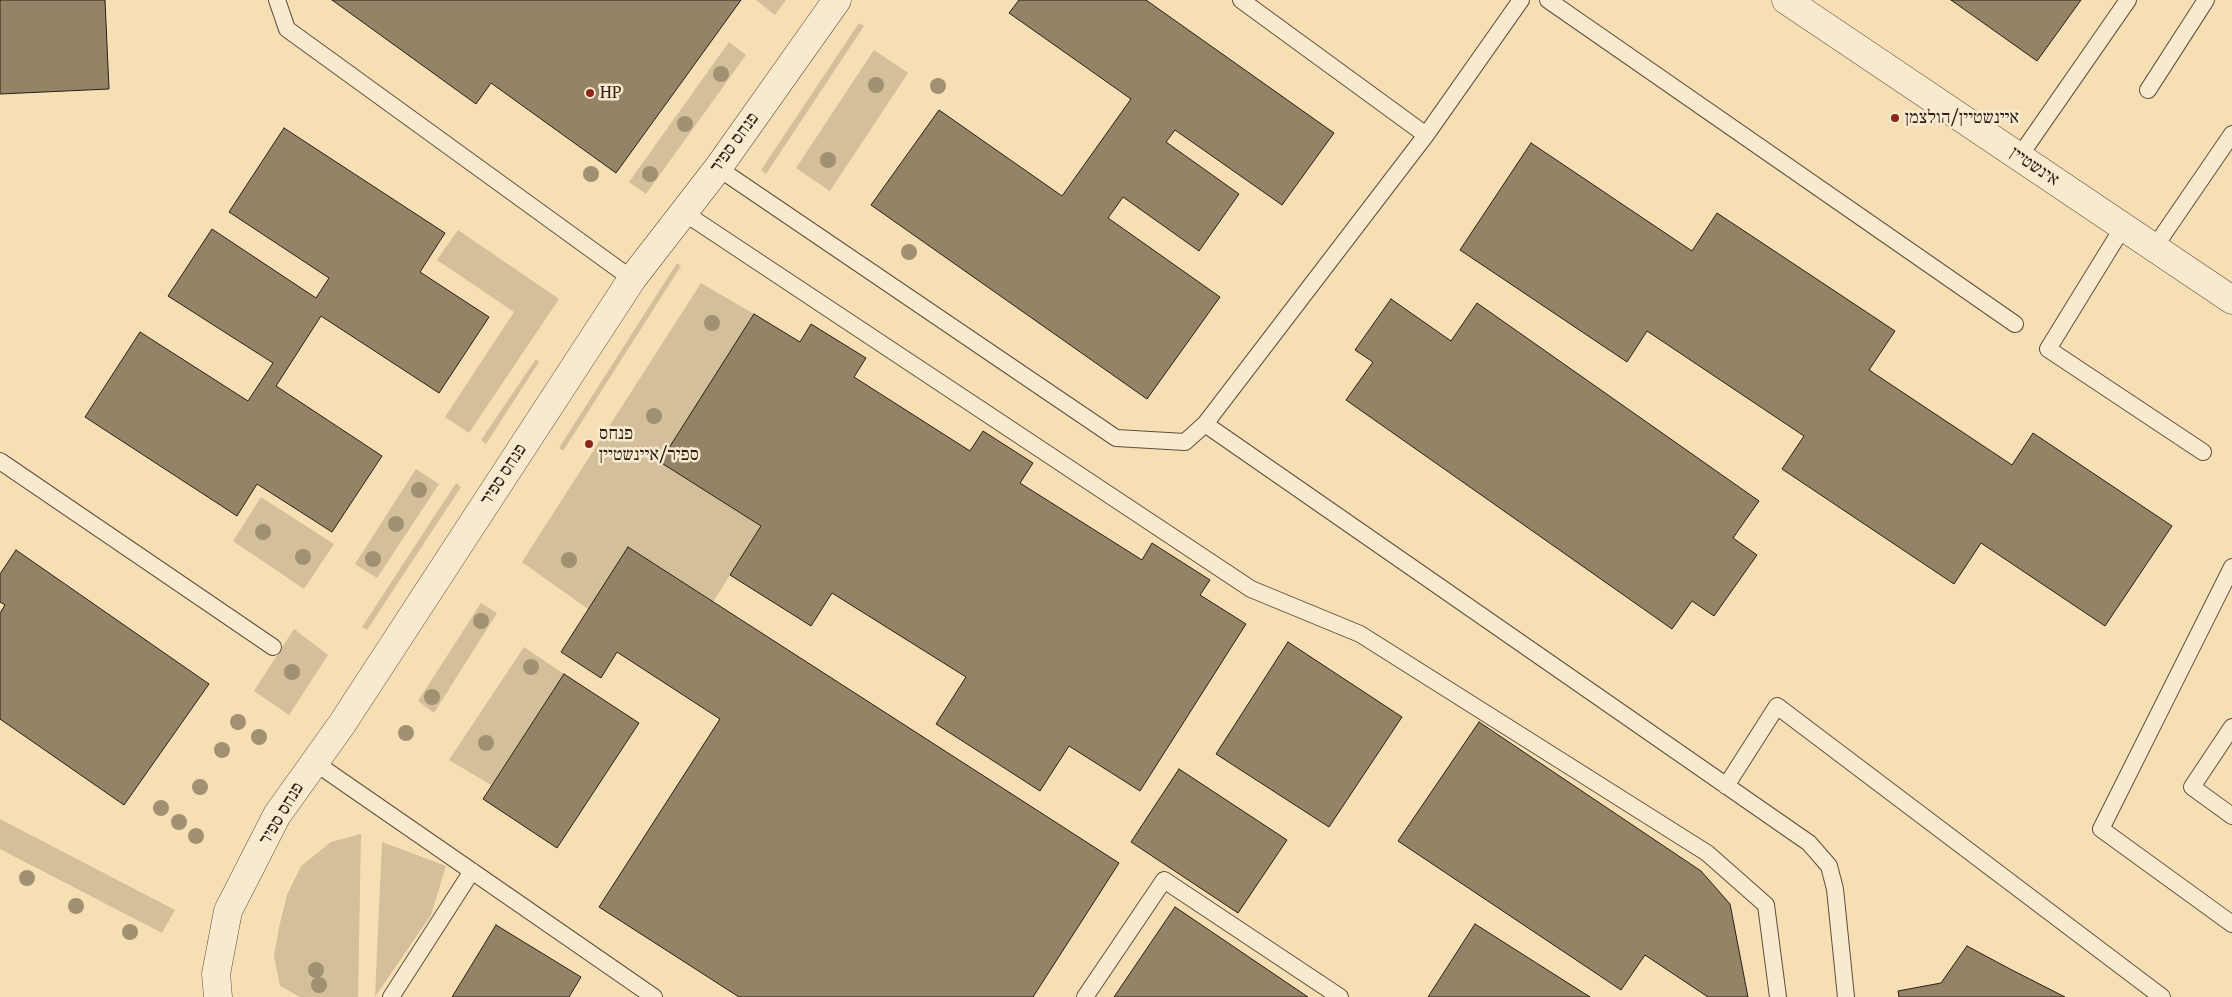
<!DOCTYPE html>
<meta charset="utf-8">
<style>
body{margin:0}
canvas{display:block;background:#f6dfb5}
</style>
<canvas width="2232" height="997"></canvas>
<script>
const g = document.querySelector('canvas').getContext('2d');
g.lineJoin = 'round';
function fillPath(path, color) {
  g.fillStyle = color;
  g.fill(path, 'evenodd');
}
function toPath(rows) {
  const path = new Path2D();
  for (const r of rows) {
    path.moveTo(r[0], r[1]);
    for (let i = 2; i < r.length; i += 2) path.lineTo(r[i], r[i + 1]);
  }
  return path;
}
function stroke(path, color, width, dash) {
  g.strokeStyle = color;
  g.lineWidth = width;
  g.lineCap = dash ? 'butt' : 'round';
  g.setLineDash(dash || []);
  g.stroke(path);
}
function drawText(font, color, halo, rows, align = 'center') {
  g.font = font + ' "Gentium Book Plus","Frank Ruhl Libre",serif';
  g.lineWidth = 5;
  g.setLineDash([]);
  g.textBaseline = 'middle';
  g.strokeStyle = halo;
  g.fillStyle = color;
  for (const [text, x, y, turn = 0] of rows) {
    g.save();
    g.translate(x, y);
    g.rotate((+turn || 0) * Math.PI / 180);
    g.textAlign = isNaN(turn) ? turn : align;
    if (halo) g.strokeText(text, 0, 0);
    g.fillText(text, 0, 0);
    g.restore();
  }
}
const green = toPath([
 [756,0,786,0,775,15],
 [859,23,864,26,766,174,761,170],
 [729,42,746,55,646,194,629,182],
 [874,50,908,73,830,191,796,168],
 [458,230,559,299,469,433,445,417,514,312,437,260],
 [677,263,681,266,563,451,559,448],
 [701,283,754,314,660,462,761,526,713,602,588,609,522,562],
 [536,359,539,362,486,444,481,440],
 [416,469,439,484,377,578,355,564],
 [456,483,461,487,367,630,362,627],
 [261,497,334,544,304,589,233,541],
 [481,603,497,613,434,713,418,701],
 [294,629,328,655,289,715,254,691],
 [524,647,564,674,491,785,449,760],
 [0,819,175,910,162,933,0,849],
 [361,834,358,997,300,997,280,986,274,956,279,927,287,895,301,866,331,842],
 [382,842,446,866,431,915,375,997]
]);
const building = toPath([
 [0,0,105,0,109,89,0,94,0,0],
 [332,0,741,0,616,173,491,83,476,104,332,0],
 [1019,0,1146,0,1334,133,1282,205,1175,130,1166,142,1239,194,1199,251,1123,197,1108,218,1220,297,1147,399,871,205,939,110,1062,196,1131,99,1009,13,1019,0],
 [1951,0,2081,0,2037,61,1951,0],
 [284,128,445,233,420,272,489,317,439,393,321,316,276,386,382,456,332,532,257,484,237,516,85,417,140,332,248,401,273,363,168,296,212,229,316,298,329,278,229,212,284,128],
 [1531,143,1692,251,1717,213,1895,331,1869,370,2012,465,2033,433,2172,526,2105,626,1981,543,1954,584,1782,469,1804,436,1647,331,1627,362,1460,250,1531,143],
 [1391,299,1451,341,1477,303,1759,501,1733,538,1757,555,1714,616,1692,601,1672,629,1346,400,1373,362,1355,350,1391,299],
 [754,314,800,342,811,324,866,358,854,377,970,451,983,431,1033,463,1020,483,1142,560,1152,543,1210,580,1200,595,1246,624,1140,791,1069,746,1040,791,936,724,966,677,832,593,811,626,730,575,761,526,660,462,754,314],
 [628,547,1119,863,1033,997,739,997,599,907,720,719,617,652,601,678,561,652,628,547],
 [16,550,209,684,124,805,0,719,0,613,5,605,0,602,0,574,16,550],
 [1288,642,1402,717,1329,827,1216,754,1288,642],
 [564,674,639,723,557,848,483,799,564,674],
 [1479,722,1701,871,1730,904,1748,997,1708,997,1645,955,1621,990,1398,841,1479,722],
 [1179,769,1287,840,1238,913,1131,842,1179,769],
 [1175,907,1308,997,1114,997,1175,907],
 [1475,924,1590,997,1428,997,1475,924],
 [496,925,581,977,569,997,452,997,496,925],
 [1967,946,2010,969,2065,997,1899,997,1898,991,1941,983,1967,946]
]);
const service = toPath([
 [277,0,287,29,632,279],
 [1241,0,1426,135],
 [1548,0,2015,324],
 [2148,90,2206,0],
 [2019,157,2128,0],
 [718,168,1116,438,1185,442,1205,424,1809,843,1829,866,1835,889,1846,997],
 [683,212,1251,589,1360,634,1707,853,1766,905,1778,997],
 [2123,227,2048,349,2203,452],
 [2154,248,2232,134],
 [1205,424,1426,135,1521,0],
 [0,461,273,647],
 [2232,567,2101,829,2232,924],
 [2232,727,2192,787,2232,816],
 [314,762,654,997],
 [1726,786,1777,706,2162,997],
 [391,997,472,871],
 [1085,997,1164,880,1340,997]
]);
const tertiary = toPath([
 [1786,0,2232,300],
 [218,997,216,974,228,911,277,815,342,724,632,279,718,168,837,0]
]);
const trees = [
 [721,74],
 [876,85],
 [938,86],
 [685,124],
 [828,160],
 [591,174],
 [650,174],
 [909,252],
 [712,323],
 [654,416],
 [419,490],
 [396,524],
 [263,532],
 [303,557],
 [373,559],
 [569,560],
 [481,621],
 [531,667],
 [292,672],
 [432,697],
 [238,722],
 [406,733],
 [259,737],
 [486,743],
 [222,750],
 [200,787],
 [161,808],
 [179,822],
 [196,836],
 [27,878],
 [76,906],
 [130,932],
 [316,970],
 [319,985]
];
const markers = [
 [590,93,5,"#8f2418"],
 [1895,118,5,"#8f2418"],
 [589,444,5,"#8f2418"]
];
const poiNames = [
 ["HP",600,93],
 ["איינשטיין/הולצמן",1905,118],
 ["פנחס",599,434],
 ["ספיר/איינשטיין",599,455]
];
const streetNames = [
 ["פנחס ספיר",735,143,-54],
 ["אינשטיין",2034,167,34],
 ["פנחס ספיר",504,475,-57],
 ["פנחס ספיר",282,814,-59]
];
fillPath(green, '#d3bf9a');
fillPath(building, '#958368');
stroke(building, '#2b2014', 1);
stroke(service, '#5e503c', 18);
stroke(tertiary, '#5e503c', 29);
stroke(service, '#f9eacf', 16);
stroke(tertiary, '#f9eacf', 28);
g.fillStyle = '#a29072';
for (const [x, y] of trees) {
  g.beginPath();
  g.arc(x, y, 8, 0, 2 * Math.PI);
  g.fill();
}
for (const [x, y, r, color] of markers) {
  const dot = new Path2D();
  dot.arc(x, y, r, 0, 2 * Math.PI);
  g.fillStyle = color;
  g.fill(dot);
  stroke(dot, '#f9eacf', 2);
}
drawText('18px', '#2b2014', '#f9eacf', poiNames, 'left');
drawText('18px', '#2b2014', '#f9eacf', streetNames);
</script>
